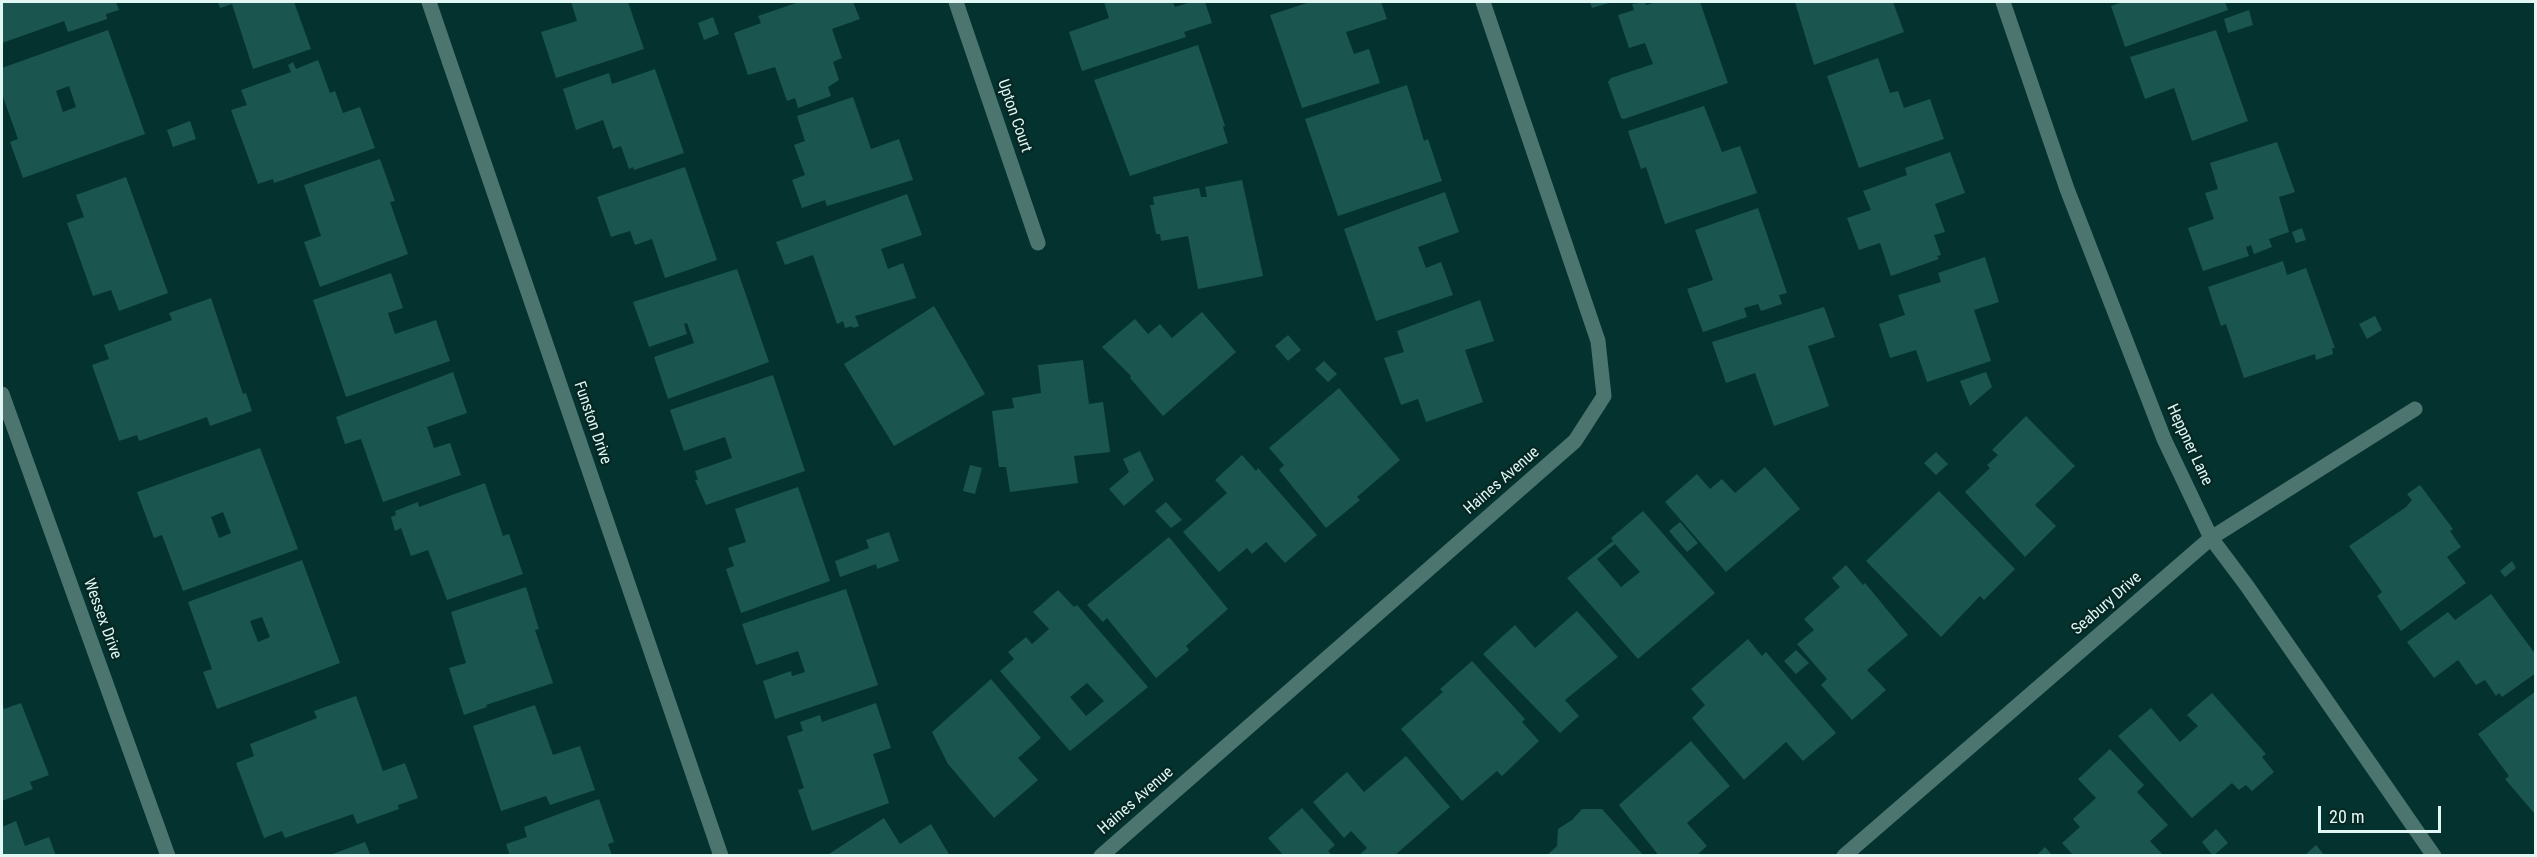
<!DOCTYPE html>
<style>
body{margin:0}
#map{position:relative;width:2537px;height:857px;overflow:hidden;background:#04332f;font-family:"Roboto Condensed",sans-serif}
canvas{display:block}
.frame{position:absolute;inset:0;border:3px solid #e1f7f4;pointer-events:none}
.scale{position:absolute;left:2318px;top:806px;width:123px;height:27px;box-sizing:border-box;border:3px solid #e1f7f4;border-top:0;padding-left:8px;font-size:18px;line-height:21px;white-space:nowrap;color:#e1f7f4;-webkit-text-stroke:4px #062825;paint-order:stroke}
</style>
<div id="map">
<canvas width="2537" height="857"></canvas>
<div class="frame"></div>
<div class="scale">20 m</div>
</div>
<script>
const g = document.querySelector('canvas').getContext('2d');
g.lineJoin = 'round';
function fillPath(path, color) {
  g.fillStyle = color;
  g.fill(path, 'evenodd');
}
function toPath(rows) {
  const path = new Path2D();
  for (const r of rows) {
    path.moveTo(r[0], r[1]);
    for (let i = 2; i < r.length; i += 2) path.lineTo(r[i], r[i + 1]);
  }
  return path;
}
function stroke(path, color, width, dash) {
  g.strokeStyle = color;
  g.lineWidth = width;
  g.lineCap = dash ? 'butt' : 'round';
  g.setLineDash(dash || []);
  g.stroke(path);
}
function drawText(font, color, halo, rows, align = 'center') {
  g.font = font + ' "Roboto Condensed",sans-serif';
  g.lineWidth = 5;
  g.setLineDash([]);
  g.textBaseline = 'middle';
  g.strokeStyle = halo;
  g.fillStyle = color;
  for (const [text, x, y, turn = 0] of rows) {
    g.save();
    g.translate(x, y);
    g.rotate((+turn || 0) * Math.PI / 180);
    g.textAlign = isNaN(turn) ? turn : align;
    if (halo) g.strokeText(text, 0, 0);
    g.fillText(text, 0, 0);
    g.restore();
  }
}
const building = toPath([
 [2,2,116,2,119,10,106,14,107,19,68,32,64,21,2,43],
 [218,2,294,2,311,49,253,69,232,4,220,8],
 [571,2,628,2,644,49,556,78,541,32,577,21],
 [799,2,853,2,860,19,832,29,842,58,833,62,839,80,828,87,831,96,798,108,795,98,787,101,775,67,748,75,734,33,761,23,758,16],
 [1104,2,1173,2,1175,7,1191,2,1205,2,1212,23,1184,32,1186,37,1082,71,1069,32,1109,18],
 [1310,2,1381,2,1387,19,1346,32,1354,54,1369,49,1380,83,1302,108,1270,15],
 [1590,2,1612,2,1592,8],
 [1645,2,1646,5,1656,2,1700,2,1728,83,1624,119,1621,118,1608,82,1611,78,1653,64,1645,43,1629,48,1618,15,1634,10,1632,4],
 [1795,2,1893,2,1904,32,1814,65],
 [2123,2,2225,2,2228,10,2125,47,2111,6],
 [2249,10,2253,25,2228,33,2224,19],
 [713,17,719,34,704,40,698,23],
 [108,30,145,134,23,178,10,142,18,139,2,94,2,68],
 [69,86,76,107,63,112,56,91],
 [2216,30,2248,121,2192,141,2174,88,2145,99,2130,57],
 [1198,45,1225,126,1223,127,1228,143,1130,176,1094,80],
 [1878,58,1890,93,1898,91,1904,108,1930,99,1944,139,1859,168,1827,76],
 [318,60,330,93,335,91,343,113,360,107,375,148,274,183,273,179,258,184,231,110,247,105,241,90,291,72,288,65,293,62,296,69],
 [655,69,684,153,634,170,633,167,629,169,621,146,613,149,603,120,576,130,563,89,609,73,612,84],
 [1407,85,1424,141,1428,139,1442,181,1338,216,1305,119],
 [853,97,871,149,899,139,913,180,827,206,825,200,802,208,792,180,805,175,794,145,805,141,797,116],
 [1704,106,1722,152,1740,146,1757,193,1665,224,1646,167,1641,169,1628,131],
 [190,121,196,139,173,147,167,130],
 [2277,142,2295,192,2279,197,2289,232,2269,239,2272,247,2254,254,2251,245,2246,247,2249,256,2203,271,2188,228,2214,219,2205,193,2218,189,2210,163],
 [1950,152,1965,193,1935,204,1945,232,1934,235,1941,255,1937,256,1939,259,1891,276,1880,243,1859,250,1847,218,1871,210,1863,191,1907,175,1905,168],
 [380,159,395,201,390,202,408,254,320,287,304,242,321,236,304,185],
 [685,167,717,260,665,278,652,239,635,245,630,231,611,237,597,197],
 [126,177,168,293,119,311,111,290,93,296,67,223,84,217,76,195],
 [1242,180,1263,276,1198,289,1188,236,1161,241,1160,234,1156,234,1150,205,1154,205,1153,197,1199,188,1201,197,1207,197,1205,187],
 [1445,192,1459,232,1418,247,1426,268,1441,262,1453,295,1376,321,1344,229],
 [907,194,922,235,881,249,888,269,903,263,916,298,855,316,859,326,853,328,852,326,845,328,843,321,837,324,813,255,785,265,776,242],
 [1758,208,1787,293,1779,295,1782,304,1761,311,1758,304,1744,308,1747,317,1703,332,1687,289,1713,280,1695,230],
 [2302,228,2306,240,2296,243,2292,232],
 [1985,257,1999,302,1974,310,1991,361,1927,382,1916,350,1890,358,1879,324,1905,315,1898,295,1941,282,1938,273],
 [2283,261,2287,275,2306,268,2335,348,2332,348,2333,354,2316,360,2315,354,2244,378,2226,324,2221,326,2208,287],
 [737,269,769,362,668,399,654,357,694,343,687,323,684,324,687,334,649,347,633,302],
 [391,273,403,308,388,313,395,334,436,320,450,361,346,397,313,300],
 [211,298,243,394,246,393,252,411,210,426,207,417,139,441,137,435,119,441,92,365,109,359,104,345,172,320,169,313],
 [1480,300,1494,341,1465,350,1483,402,1426,422,1418,399,1401,405,1384,358,1404,352,1397,331],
 [934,306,985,394,894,446,844,364],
 [1824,307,1835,337,1808,346,1829,406,1774,426,1755,373,1726,383,1712,342],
 [1202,312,1236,352,1163,416,1130,378,1131,376,1102,347,1135,319,1148,334,1160,324,1172,338],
 [2375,316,2382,330,2367,339,2359,324],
 [1288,335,1301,350,1288,361,1275,346],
 [1083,360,1089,404,1103,402,1110,452,1074,456,1078,483,1010,492,1006,467,999,467,992,411,1014,408,1012,398,1041,393,1038,365],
 [1324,361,1337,374,1328,382,1315,369],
 [453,372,467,413,427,427,434,448,450,443,461,475,383,502,361,439,345,444,336,417],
 [1986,372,1992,387,1970,406,1960,381],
 [773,375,805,471,706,505,695,480,698,480,695,471,732,458,725,437,684,451,670,410],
 [1339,388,1400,460,1357,497,1360,500,1326,528,1279,470,1284,465,1269,448],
 [2026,416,2075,466,2035,505,2056,526,2025,557,1965,492,1990,468,1987,465,1998,455,1992,450],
 [260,448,298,549,183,591,162,535,154,538,137,492],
 [223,512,231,533,219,538,211,517],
 [1140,451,1154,480,1124,506,1109,489,1129,472,1123,459],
 [1936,452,1948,464,1936,475,1924,463],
 [1242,455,1256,471,1258,468,1317,535,1285,563,1266,542,1252,554,1247,548,1219,572,1183,532,1227,493,1215,480],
 [970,465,982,468,975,494,963,491],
 [1765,467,1800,509,1726,572,1665,502,1697,474,1710,489,1722,479,1735,493],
 [485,483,503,536,509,534,523,574,447,600,428,550,411,556,401,528,395,531,391,517,396,515,395,511,418,502,419,507],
 [2420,485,2453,529,2450,531,2461,547,2447,557,2466,583,2401,631,2377,596,2382,592,2349,546,2406,507,2412,500,2407,494],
 [798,487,830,581,741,613,726,569,734,566,728,548,746,542,735,509],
 [1939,491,2015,569,1984,600,1980,596,1941,637,1866,561],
 [1166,502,1182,520,1171,528,1155,511],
 [1643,511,1715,593,1638,659,1567,578,1613,541,1611,538],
 [1615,544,1640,572,1621,587,1597,559],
 [1680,522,1698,543,1687,552,1669,531],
 [889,532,899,561,877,569,876,564,840,577,835,561,869,548,866,540],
 [1169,537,1228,609,1186,646,1189,650,1156,678,1107,618,1103,622,1087,605],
 [302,560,340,663,217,709,203,672,212,669,188,602],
 [262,617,270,637,258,642,250,621],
 [2512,561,2516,568,2505,577,2500,571],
 [1846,565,1863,585,1865,583,1908,635,1867,670,1886,690,1852,720,1821,685,1827,679,1797,644,1814,630,1804,619,1840,587,1832,578],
 [526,587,539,629,535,630,553,683,486,705,487,707,464,715,449,668,466,663,451,612],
 [846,589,878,685,775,719,763,681,791,671,792,676,805,672,798,651,756,665,742,624],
 [1058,590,1074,607,1077,605,1148,687,1070,751,1000,671,1014,659,1008,652,1026,637,1032,644,1049,629,1033,612],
 [1087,683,1104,701,1086,716,1070,697],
 [2491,594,2536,655,2536,673,2502,697,2499,693,2496,696,2485,680,2476,685,2458,660,2434,678,2407,642,2448,612,2455,620],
 [1577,611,1618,657,1565,700,1579,716,1560,733,1483,654,1515,625,1535,648],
 [1748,639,1762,656,1766,652,1836,733,1803,761,1786,742,1744,780,1692,718,1705,705,1691,689],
 [1796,650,1809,663,1796,674,1784,661],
 [1472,661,1525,719,1522,722,1539,741,1502,776,1497,771,1462,801,1401,729,1443,692,1440,689],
 [991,679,1041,738,1018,758,1038,780,994,818,948,764,932,732],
 [2536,691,2536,812,2534,813,2505,779,2509,776,2478,734],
 [2212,693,2266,754,2262,757,2274,772,2252,791,2246,785,2239,790,2232,783,2192,818,2118,736,2151,708,2180,742,2198,726,2187,715],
 [356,696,383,771,405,763,418,798,398,805,399,809,357,824,353,814,285,838,282,831,264,838,236,763,254,756,250,744,317,718,314,711],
 [2,703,4,709,21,703,49,775,30,782,33,789,2,801],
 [876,703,891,748,873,754,889,803,812,831,798,790,804,788,787,736,803,731,800,722,820,715,822,722],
 [535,705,553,755,580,746,595,790,550,805,546,796,501,811,473,726],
 [1691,741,1730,786,1687,823,1707,846,1696,856,1659,856,1619,805],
 [2110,749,2144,785,2137,792,2168,825,2150,841,2164,856,2074,856,2062,843,2080,827,2073,819,2096,798,2078,779],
 [1406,756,1450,807,1394,856,1358,856,1367,848,1351,831,1344,838,1313,802,1347,772,1364,792],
 [599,799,614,842,608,844,612,856,510,856,506,844,527,837,524,827],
 [1302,808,1335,845,1328,851,1333,856,1284,856,1268,838],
 [1582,809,1602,809,1644,856,1546,856,1557,846,1558,829,1572,820],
 [884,818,900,844,931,824,950,856,826,856],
 [16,821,25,846,49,837,56,856,2,856,2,827],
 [2216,829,2228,843,2213,856,2202,842],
 [365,842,371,856,330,856,330,855],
 [2316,845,2325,856,2304,856],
 [2045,847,2053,856,2036,856]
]);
const street = toPath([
 [429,2,721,856],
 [956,2,1038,243],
 [2003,2,2067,189,2164,439,2211,538,2247,586,2434,856],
 [2,394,168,856],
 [1101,856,1575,441,1604,396,1598,341,1483,2],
 [1844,856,2211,538,2415,409]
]);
const streetNames = [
 ["Upton Court",1014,116,71],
 ["Funston Drive",592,423,71],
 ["Heppner Lane",2189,445,65],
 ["Haines Avenue",1502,481,-41],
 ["Seabury Drive",2107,604,-41],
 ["Wessex Drive",102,619,70],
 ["Haines Avenue",1136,801,-41]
];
fillPath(building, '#1a5550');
stroke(street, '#4d7570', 15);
drawText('16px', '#e1f7f4', '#062825', streetNames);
</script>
